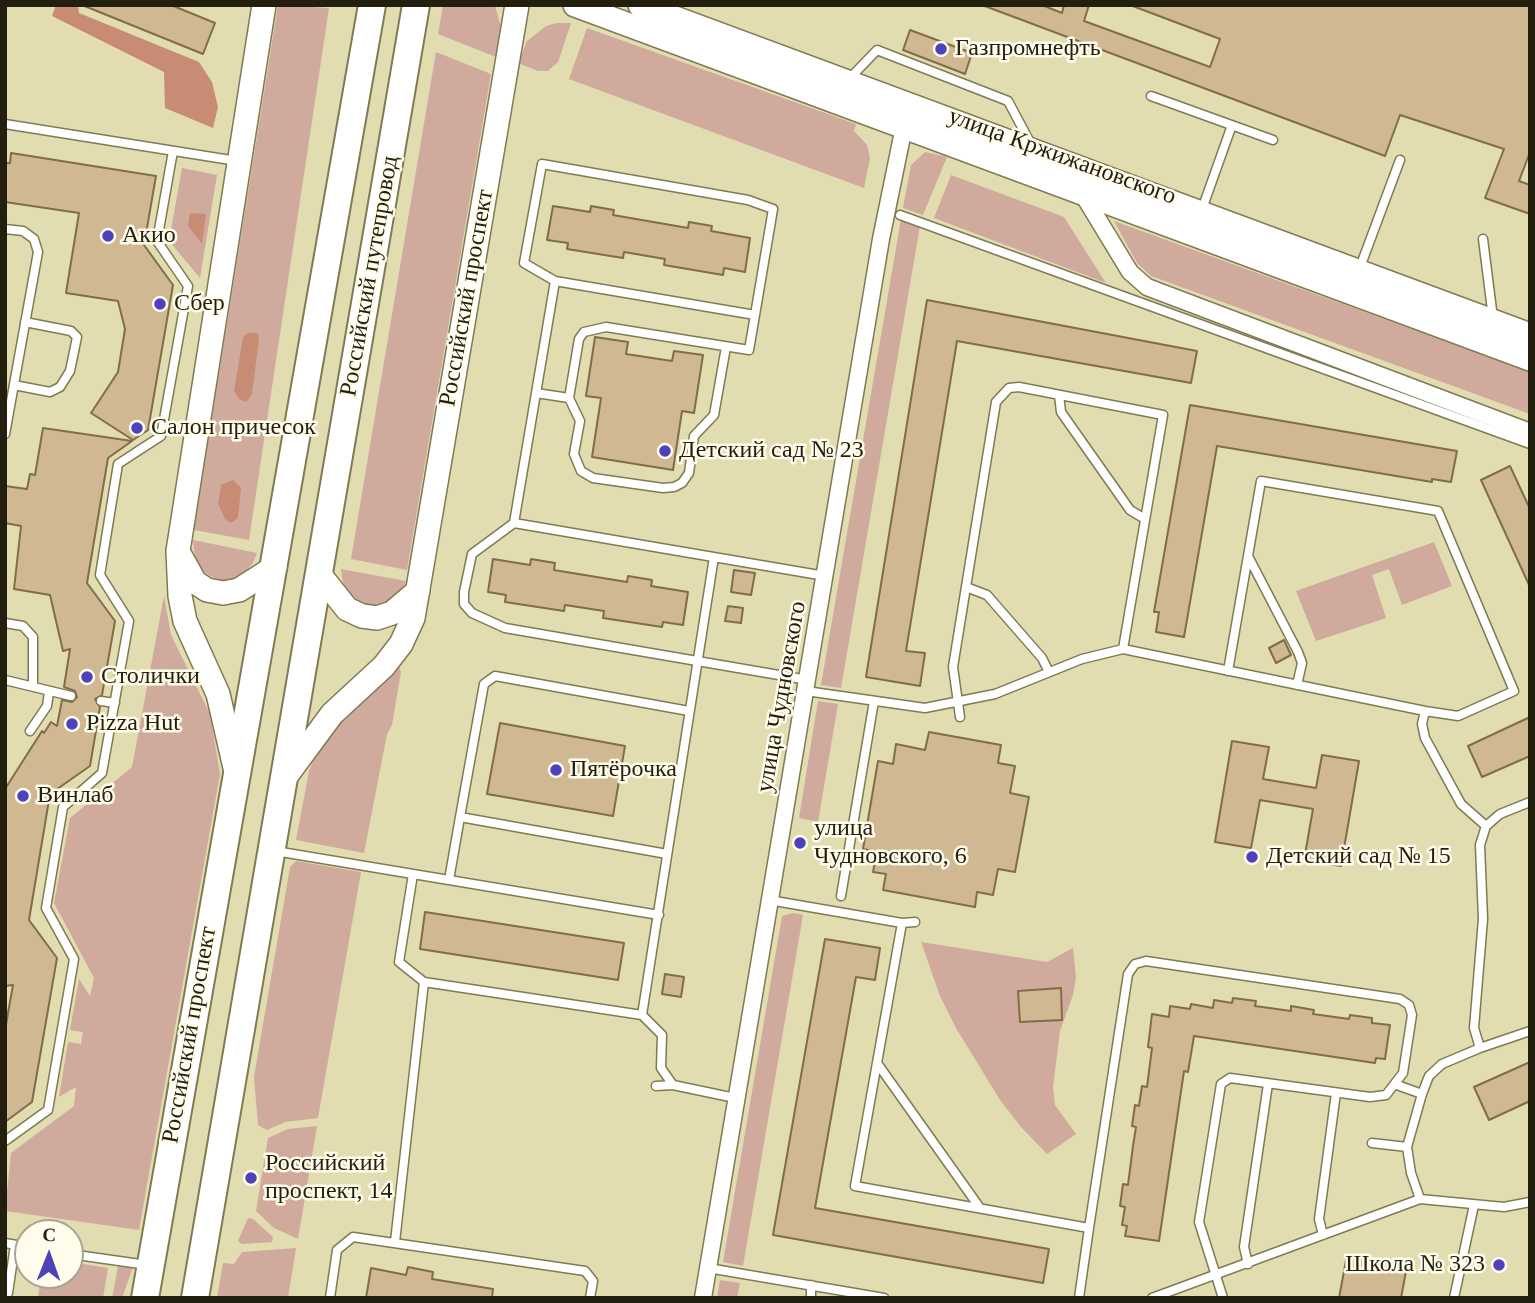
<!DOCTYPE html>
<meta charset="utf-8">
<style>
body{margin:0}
#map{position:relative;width:1535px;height:1303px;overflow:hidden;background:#e2dcb1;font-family:"Times New Roman",serif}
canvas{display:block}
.frame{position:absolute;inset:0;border:7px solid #221f0f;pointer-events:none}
.north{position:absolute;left:14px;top:1219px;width:70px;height:70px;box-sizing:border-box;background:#fffceb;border:2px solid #a7a493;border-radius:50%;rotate:1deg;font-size:19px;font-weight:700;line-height:28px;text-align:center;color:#221f0f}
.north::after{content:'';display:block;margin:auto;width:24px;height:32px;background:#4d42b9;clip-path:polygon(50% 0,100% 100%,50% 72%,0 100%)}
</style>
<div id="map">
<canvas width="1535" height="1303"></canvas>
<div class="frame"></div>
<div class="north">С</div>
</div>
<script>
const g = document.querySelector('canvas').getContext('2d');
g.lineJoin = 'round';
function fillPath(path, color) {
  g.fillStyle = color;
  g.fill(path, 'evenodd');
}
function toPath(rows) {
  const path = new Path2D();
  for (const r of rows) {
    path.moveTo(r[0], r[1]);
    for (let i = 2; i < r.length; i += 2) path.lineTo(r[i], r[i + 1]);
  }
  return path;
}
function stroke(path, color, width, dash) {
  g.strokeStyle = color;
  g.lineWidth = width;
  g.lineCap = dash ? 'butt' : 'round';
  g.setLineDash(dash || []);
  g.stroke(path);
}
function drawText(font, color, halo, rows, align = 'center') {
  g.font = font + ' "Times New Roman",serif';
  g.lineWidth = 5;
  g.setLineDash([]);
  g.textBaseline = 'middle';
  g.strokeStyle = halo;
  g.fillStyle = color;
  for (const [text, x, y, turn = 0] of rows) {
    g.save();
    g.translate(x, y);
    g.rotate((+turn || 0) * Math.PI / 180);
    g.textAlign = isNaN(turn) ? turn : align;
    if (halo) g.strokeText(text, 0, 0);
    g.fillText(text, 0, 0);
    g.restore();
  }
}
const green = toPath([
 [278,5,329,8,249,540,194,530],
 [443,5,495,5,501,28,496,57,438,34],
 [557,23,571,23,558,62,548,71,538,71,518,63,527,41,546,26],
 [587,28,856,124,854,131,867,145,870,158,864,188,569,79],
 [436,52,491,74,407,570,351,559],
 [925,152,947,157,923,215,903,208,911,165],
 [182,168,217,175,200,278,169,241],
 [951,175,1064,217,1106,283,934,218],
 [901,219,920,226,841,688,821,685],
 [1114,221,1530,372,1530,414,1151,276,1137,263],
 [193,540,257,553,253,563,240,577,219,581,201,570,195,561],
 [1434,542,1452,586,1402,605,1389,569,1372,575,1386,618,1316,641,1296,591],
 [341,569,406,581,403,589,383,606,363,605,348,592,343,583],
 [164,596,171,635,210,714,220,774,139,1230,5,1211,11,1153,74,1106,76,1087,59,1097,68,1042,81,1044,83,1032,70,1030,79,979,90,996,94,978,54,903,70,818,132,767],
 [398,664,401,672,392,725,387,734,364,853,296,840,309,771,317,752,331,729],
 [818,701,838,704,818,822,799,818],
 [296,861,361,872,318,1118,285,1122,267,1130,258,1125,254,1077,290,867],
 [793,913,803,915,743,1266,723,1262,782,916],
 [921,942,1047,962,1073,948,1076,977,1073,995,1060,1031,1053,1087,1055,1105,1076,1134,1047,1154,1021,1127,1000,1100,956,1028,940,996],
 [317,1126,298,1239,274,1228,256,1211,268,1138,288,1129],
 [248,1218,253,1219,273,1237,272,1242,242,1244,238,1241],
 [296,1248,288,1298,217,1298,223,1263,234,1264,242,1252],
 [70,1262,108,1268,103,1298,38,1298,41,1275,70,1275],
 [118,1266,133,1267,122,1298,112,1298],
 [720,1280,740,1283,737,1298,717,1298]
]);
const forest = toPath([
 [56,5,78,5,79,13,199,62,212,82,218,107,213,128,165,108,164,72,52,16],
 [190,213,206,214,202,244,188,226],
 [248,333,258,333,259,339,252,394,246,402,239,399,234,391,243,337],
 [233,480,241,488,238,518,231,523,225,519,218,504,221,485]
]);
const building = toPath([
 [82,5,171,5,215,23,203,54,82,5],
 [982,5,1042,5,1062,13,1064,5,1089,5,1084,21,1210,67,1220,39,1130,5,1530,5,1530,152,1519,181,1530,185,1530,214,1485,198,1504,149,1400,115,1385,156,982,5],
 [910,30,972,53,965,74,903,50,910,30],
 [11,153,156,176,144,245,173,285,148,430,133,440,91,413,118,372,125,329,118,301,66,293,79,213,5,202,5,163,10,163,11,153],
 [553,206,590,212,591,206,614,210,613,215,688,228,689,222,712,226,711,231,750,238,745,272,724,268,723,275,664,265,665,259,624,252,623,258,567,249,568,243,547,240,553,206],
 [927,300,1197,351,1191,383,957,341,906,651,925,653,920,686,866,677,927,300],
 [595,337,628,342,626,354,672,361,674,351,703,355,694,413,682,411,673,470,592,457,601,398,586,396,595,337],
 [1190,405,1457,451,1451,482,1432,479,1432,482,1217,446,1184,637,1156,632,1159,612,1154,612,1190,405],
 [43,428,132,441,108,458,87,583,115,621,102,695,95,699,100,707,90,766,50,794,29,920,57,958,32,1102,5,1122,5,1030,13,985,5,986,5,789,42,731,44,733,51,722,57,726,62,700,72,702,77,697,75,691,64,687,70,649,63,651,50,595,14,589,21,526,5,523,5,486,27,489,30,474,35,475,43,428],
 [1510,466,1530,509,1530,587,1481,480,1510,466],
 [493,559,530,565,531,559,555,563,554,570,627,582,628,576,652,580,651,586,688,592,683,625,663,622,662,627,603,618,604,611,565,605,564,611,505,602,506,595,488,592,493,559],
 [734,570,755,573,751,595,731,592,734,570],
 [728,606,743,608,741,623,725,621,728,606],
 [1284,640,1291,655,1276,663,1269,648,1284,640],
 [1530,717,1530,756,1482,777,1468,746,1530,717],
 [500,723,625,746,613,816,487,794,500,723],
 [929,732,1001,745,998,763,1015,766,1010,793,1029,797,1015,872,998,869,993,895,977,892,975,907,883,890,886,874,873,872,877,852,863,849,878,761,893,764,896,744,925,750,929,732],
 [1232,741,1269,747,1263,779,1316,788,1322,755,1359,761,1341,866,1304,860,1313,809,1260,800,1251,848,1215,842,1232,741],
 [425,912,624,943,618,980,420,949,425,912],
 [825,939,880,948,875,980,856,977,815,1208,1049,1249,1043,1283,773,1235,825,939],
 [665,974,684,977,681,997,662,994,665,974],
 [1061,988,1062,1020,1020,1022,1018,991,1061,988],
 [1233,998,1256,1001,1255,1006,1291,1011,1291,1006,1314,1010,1313,1014,1349,1019,1350,1015,1372,1018,1372,1023,1390,1025,1385,1059,1376,1058,1375,1063,1194,1036,1188,1072,1184,1071,1159,1241,1125,1236,1127,1226,1122,1225,1125,1207,1120,1206,1123,1184,1128,1185,1133,1146,1136,1127,1132,1126,1135,1105,1139,1106,1142,1086,1147,1087,1152,1048,1148,1047,1152,1014,1169,1017,1170,1006,1190,1009,1191,1004,1213,1008,1214,1000,1232,1003,1233,998],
 [1530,1062,1530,1101,1489,1120,1474,1087,1530,1062],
 [1347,1255,1407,1266,1401,1298,1339,1298,1347,1255],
 [408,1267,433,1272,432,1279,493,1289,492,1298,366,1298,371,1268,406,1275,408,1267]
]);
const lane = toPath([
 [849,79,877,50,1008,101,1032,146],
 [1151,96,1273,140],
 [5,124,237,161],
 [542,164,748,200,773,209,755,315,555,281,524,263,542,164],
 [1201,212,1232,125],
 [900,215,1530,444],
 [5,229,23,231,34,239,38,252,5,434],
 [1483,239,1493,318],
 [1359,270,1400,160],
 [555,281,514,523,825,576],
 [14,385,50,392,60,387,70,371,77,337,71,331,25,322],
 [536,393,569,398,580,421,574,454,581,471,593,478,663,488,674,487,682,483,689,473,694,436,714,415,726,347],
 [1059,395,1061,412,1130,510,1145,519],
 [569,398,579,339,584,332,606,327,749,350,755,315],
 [514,523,472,554,464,592,464,604,472,613,505,628,808,680],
 [1248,556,1298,652,1302,663,1297,685],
 [966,587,987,595,1042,658,1049,672],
 [5,623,23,626,33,637,33,685],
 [1228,671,1261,481,1438,511,1514,691,1458,716,1425,711],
 [5,680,71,696],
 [806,691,925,708,995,694,1082,659,1123,649,1425,711,1422,724,1425,738,1461,804,1486,826,1480,845,1483,919,1474,1028,1480,1048,1442,1064,1429,1076,1422,1094,1407,1147,1411,1173,1420,1199],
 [101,701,115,703],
 [960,717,953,667,996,402,1009,388,1019,387,1163,415,1123,649],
 [30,731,47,706,49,692],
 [1486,826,1500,814,1530,802],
 [275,851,659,915],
 [667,854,460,817,484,684,495,676,689,711],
 [449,880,460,817],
 [841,896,874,701],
 [769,900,902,923,855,1186,1089,1228,1079,1298],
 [902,923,915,922],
 [424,982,642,1015],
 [1480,1048,1530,1031],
 [877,1063,980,1208],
 [673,1085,661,1068,662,1035,642,1015,714,557],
 [1397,1085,1422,1094],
 [656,1086,673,1085,735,1098],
 [5,1141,48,1110,74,959,46,908,63,807,102,773,129,621,100,575,118,464,161,436,188,286,157,241,173,151],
 [1372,1143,1407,1147],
 [1089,1228,1128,974,1135,964,1146,961,1400,999,1409,1005,1412,1015,1403,1073,1386,1095,1370,1097,1230,1078,1221,1084,1199,1222,1223,1298],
 [1323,1235,1319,1219,1336,1093],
 [395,1242,424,982,399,962,413,874],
 [5,1243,28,1247],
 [70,1254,147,1265],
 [1248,1264,1244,1247,1268,1084],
 [708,1268,884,1298],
 [8,1293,15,1245],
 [330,1298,337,1250,353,1237,585,1271,593,1281,590,1298],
 [811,1298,811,1285],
 [1152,1298,1420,1199,1504,1207,1530,1202],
 [1454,1298,1474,1205]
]);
const street = toPath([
 [1082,193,1130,272,1147,287,1530,432],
 [703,1298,881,239,906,117]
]);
const secondary = toPath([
 [575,5,1530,359],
 [640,5,1530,335],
 [181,557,195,582,207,590,223,593,239,590,275,567],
 [320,575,347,609,362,616,377,618,392,613,418,591],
 [236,772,218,694,185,621,180,596,178,551,264,5],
 [284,779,332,714,384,666,401,644,413,618,517,5]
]);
const primary = toPath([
 [145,1298,372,5],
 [195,1298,416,5]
]);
const markers = [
 [941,49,7,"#4d42b9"],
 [108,236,7,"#4d42b9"],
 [160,304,7,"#4d42b9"],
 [137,428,7,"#4d42b9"],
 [665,451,7,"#4d42b9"],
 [87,677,7,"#4d42b9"],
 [72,724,7,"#4d42b9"],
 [556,770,7,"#4d42b9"],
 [23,796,7,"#4d42b9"],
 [800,843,7,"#4d42b9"],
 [1252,857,7,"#4d42b9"],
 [251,1178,7,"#4d42b9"],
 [1499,1265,7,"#4d42b9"]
];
const poiNames = [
 ["Газпромнефть",955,49],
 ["Акио",122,236],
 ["Сбер",174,304],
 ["Салон причесок",151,428],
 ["Детский сад № 23",679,451],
 ["Столички",101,677],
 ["Pizza Hut",86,724],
 ["Пятёрочка",570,770],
 ["Винлаб",37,796],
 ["улица",814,829],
 ["Чудновского, 6",814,857],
 ["Детский сад № 15",1266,857],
 ["Российский",265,1164],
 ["проспект, 14",265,1192],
 ["Школа № 323",1485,1265,"right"]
];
const streetNames = [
 ["улица Кржижановского",1062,157,20],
 ["Российский путепровод",370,276,-80],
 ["Российский проспект",467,298,-80],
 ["улица Чудновского",782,697,-80],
 ["Российский проспект",190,1035,-80]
];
fillPath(green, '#d0aa9d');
fillPath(forest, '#c88c75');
fillPath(building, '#cfb892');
stroke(building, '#816d48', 2);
stroke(lane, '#807a52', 11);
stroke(street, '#807a52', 19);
stroke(secondary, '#807a52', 26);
stroke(primary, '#807a52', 30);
stroke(lane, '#fff', 8);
stroke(street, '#fff', 16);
stroke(secondary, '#fff', 23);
stroke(primary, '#fff', 26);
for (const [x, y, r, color] of markers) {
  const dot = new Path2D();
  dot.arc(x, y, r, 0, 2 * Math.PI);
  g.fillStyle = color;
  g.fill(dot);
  stroke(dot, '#fffceb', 2.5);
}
drawText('24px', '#221f0f', '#fffceb', poiNames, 'left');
drawText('24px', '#221f0f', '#fffceb', streetNames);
</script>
